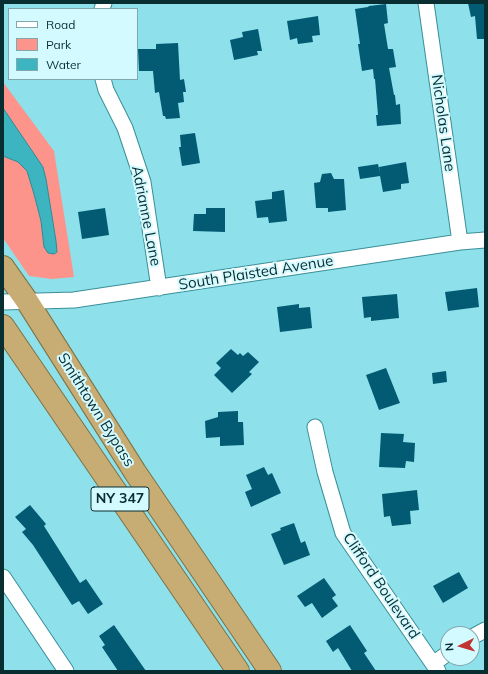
<!DOCTYPE html>
<style>
body{margin:0}
#map{position:relative;width:488px;height:674px;overflow:hidden;background:#8ee1ea;font-family:Mulish,sans-serif}
canvas{display:block}
.frame{position:absolute;inset:0;border:4px solid #092e31;pointer-events:none}
.legend{position:absolute;left:8px;top:8px;width:130px;height:72px;box-sizing:border-box;background:#d3faff;border:1px solid #82a8ad;margin:0;padding:5px 7px;list-style:none;font-size:12px;color:#092e31}
.legend li{display:flex;align-items:center;gap:8px;height:20px}
.legend b{width:20px;border:1px solid #82a8ad}
.north{position:absolute;left:440px;top:626px;width:40px;height:40px;box-sizing:border-box;background:#d3faff;border:1px solid #82a8ad;border-radius:50%;rotate:265deg;font-size:11px;font-weight:700;line-height:16px;text-align:center;color:#092e31}
.north::after{content:'';display:block;margin:auto;width:14px;height:18px;background:#c23334;clip-path:polygon(50% 0,100% 100%,50% 72%,0 100%)}
</style>
<div id="map">
<canvas width="488" height="674"></canvas>
<div class="frame"></div>
<ul class="legend">
<li><b style="height:5px;background:#fff"></b>Road</li>
<li><b style="height:11px;background:#fd948c"></b>Park</li>
<li><b style="height:11px;background:#3db5c1"></b>Water</li>
</ul>
<div class="north">N</div>
</div>
<script>
const g = document.querySelector('canvas').getContext('2d');
g.lineJoin = 'round';
function fillPath(path, color) {
  g.fillStyle = color;
  g.fill(path, 'evenodd');
}
function toPath(rows) {
  const path = new Path2D();
  for (const r of rows) {
    path.moveTo(r[0], r[1]);
    for (let i = 2; i < r.length; i += 2) path.lineTo(r[i], r[i + 1]);
  }
  return path;
}
function stroke(path, color, width, dash) {
  g.strokeStyle = color;
  g.lineWidth = width;
  g.lineCap = dash ? 'butt' : 'round';
  g.setLineDash(dash || []);
  g.stroke(path);
}
function drawText(font, color, halo, rows, align = 'center') {
  g.font = font + ' Mulish,sans-serif';
  g.lineWidth = 4;
  g.setLineDash([]);
  g.textBaseline = 'middle';
  g.strokeStyle = halo;
  g.fillStyle = color;
  for (const [text, x, y, turn = 0] of rows) {
    g.save();
    g.translate(x, y);
    g.rotate((+turn || 0) * Math.PI / 180);
    g.textAlign = isNaN(turn) ? turn : align;
    if (halo) g.strokeText(text, 0, 0);
    g.fillText(text, 0, 0);
    g.restore();
  }
}
const green = toPath([
 [3,82,54,151,74,277,52,279,29,276,3,238]
]);
const water = toPath([
 [3,108,43,167,46,179,56,241,57,252,54,254,48,253,44,247,41,221,34,194,27,171,18,162,3,156,3,108]
]);
const building = toPath([
 [468,3,485,3,485,39,477,39,475,16,471,17],
 [386,4,388,23,384,24,388,49,393,49,396,67,389,68,394,95,395,95,396,105,400,104,401,124,377,126,376,115,378,115,375,79,374,79,373,69,362,71,358,44,360,44,355,9,368,7,369,6],
 [318,16,320,35,312,36,313,42,298,44,297,38,290,40,287,21],
 [258,29,262,51,257,51,258,55,234,60,230,40,243,37,242,32],
 [178,43,180,80,184,79,186,92,183,92,184,102,178,103,180,118,166,119,165,116,163,116,159,92,155,93,153,71,139,71,138,49,156,49,156,44],
 [195,133,200,163,182,166,179,147,181,147,180,135],
 [406,162,409,183,401,184,401,189,383,192,380,176,360,179,358,167,378,164,380,173,379,167],
 [331,173,334,179,344,179,346,210,328,212,328,208,316,208,314,183,320,182,322,174],
 [284,190,287,221,269,223,268,217,257,218,255,201,272,199,272,192],
 [105,208,109,235,82,239,78,212],
 [206,208,225,208,225,232,193,231,194,214,206,214],
 [477,288,479,307,448,311,445,292],
 [397,294,399,318,371,321,371,317,364,318,362,297],
 [299,304,299,308,310,307,312,328,280,332,277,307],
 [231,349,238,355,240,353,243,356,248,352,259,362,249,372,252,374,232,393,214,375,221,368,216,363],
 [386,368,400,403,379,410,366,375],
 [446,371,447,382,433,384,432,373],
 [238,411,238,422,243,422,244,445,220,446,220,437,206,438,205,421,218,417,218,412],
 [381,433,404,434,403,442,415,443,414,462,406,461,405,468,379,467],
 [264,467,268,475,272,473,281,493,251,507,245,492,252,489,246,475],
 [417,490,419,510,410,511,411,524,392,526,390,516,384,517,382,494],
 [30,505,46,524,44,526,80,583,86,579,103,604,88,614,79,601,72,605,33,545,22,532,26,529,15,517],
 [294,523,301,543,305,541,310,555,284,565,271,534,281,530,280,528],
 [459,572,468,588,443,603,433,586],
 [324,578,336,595,332,598,338,606,322,618,312,603,305,607,297,596],
 [114,625,146,671,118,671,102,647,105,645,99,636],
 [350,625,367,651,364,653,376,671,352,671,338,648,333,652,326,641]
]);
const minor = toPath([
 [426,3,460,242],
 [102,9,104,3],
 [103,79,106,90,125,128,143,182,159,288],
 [3,302,74,300,460,242,485,240],
 [315,427,325,472,343,533,438,671],
 [3,577,66,671],
 [472,637,485,630],
 [433,664,448,653]
]);
const trunk = toPath([
 [3,267,27,301,135,472,270,671],
 [3,326,238,671]
]);
const shields = [
 [120,499,58]
];
const shieldNames = [
 ["NY 347",120,499]
];
const streetNames = [
 ["Nicholas Lane",443,123,82],
 ["Adrianne Lane",146,216,79],
 ["South Plaisted Avenue",256,273,-9],
 ["Smithtown Bypass",96,410,58],
 ["Clifford Boulevard",381,586,56]
];
fillPath(green, '#fd948c');
fillPath(water, '#3db5c1');
stroke(water, '#2d8c96', 1);
fillPath(building, '#025a73');
stroke(minor, '#3a8f98', 17);
stroke(trunk, '#7b7346', 24);
stroke(minor, '#fff', 15);
stroke(trunk, '#c7ac74', 22);
for (const [x, y, w] of shields) {
  const box = new Path2D();
  box.roundRect(x - w / 2, y - 12, w, 24, 3);
  g.fillStyle = '#d3faff';
  g.fill(box);
  stroke(box, '#092e31', 1);
}
drawText('bold 14px', '#092e31', null, shieldNames);
drawText('15px', '#092e31', '#d3faff', streetNames);
</script>
